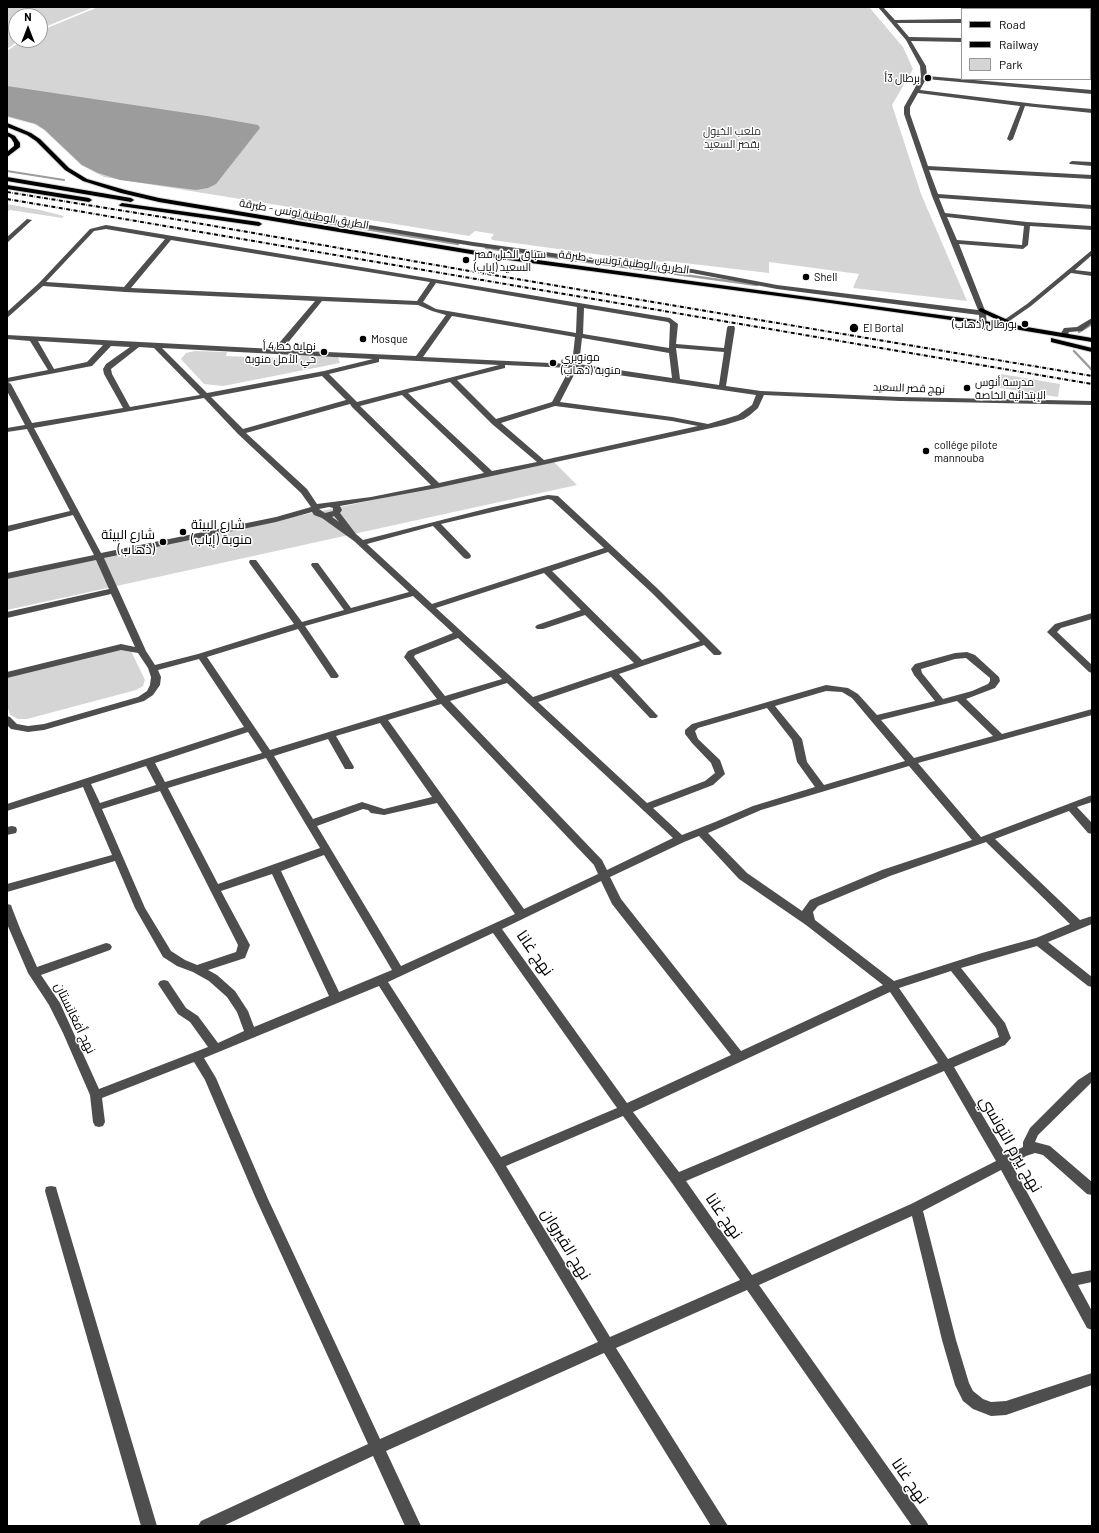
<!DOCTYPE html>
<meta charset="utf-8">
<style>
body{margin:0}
#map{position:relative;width:1099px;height:1533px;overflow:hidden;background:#fff;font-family:Barlow,sans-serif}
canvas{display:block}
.frame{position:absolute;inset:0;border:8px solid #000;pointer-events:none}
.legend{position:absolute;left:961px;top:8px;width:130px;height:72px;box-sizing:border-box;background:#fff;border:1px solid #999;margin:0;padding:5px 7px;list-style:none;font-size:12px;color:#000}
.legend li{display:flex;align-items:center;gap:8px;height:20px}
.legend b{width:20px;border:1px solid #999}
.north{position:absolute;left:8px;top:8px;width:40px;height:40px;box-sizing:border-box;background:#fff;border:1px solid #999;border-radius:50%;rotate:0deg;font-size:11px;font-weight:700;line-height:16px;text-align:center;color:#000}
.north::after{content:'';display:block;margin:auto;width:14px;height:18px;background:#000;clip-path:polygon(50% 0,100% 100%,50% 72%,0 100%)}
</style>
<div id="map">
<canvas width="1099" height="1533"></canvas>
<div class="frame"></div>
<ul class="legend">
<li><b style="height:5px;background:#000"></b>Road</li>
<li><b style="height:5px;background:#000"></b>Railway</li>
<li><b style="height:11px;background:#d5d5d5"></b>Park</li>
</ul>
<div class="north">N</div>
</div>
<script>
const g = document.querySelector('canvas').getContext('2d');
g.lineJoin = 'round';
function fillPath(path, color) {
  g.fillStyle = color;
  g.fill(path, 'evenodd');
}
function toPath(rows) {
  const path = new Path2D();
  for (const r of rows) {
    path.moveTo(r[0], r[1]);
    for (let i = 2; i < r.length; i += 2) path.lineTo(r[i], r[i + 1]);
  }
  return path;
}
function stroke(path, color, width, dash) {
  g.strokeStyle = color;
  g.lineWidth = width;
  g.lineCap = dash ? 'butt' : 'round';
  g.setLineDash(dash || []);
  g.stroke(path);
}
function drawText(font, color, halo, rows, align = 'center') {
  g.font = font + ' Barlow,Cairo,sans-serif';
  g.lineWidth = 3;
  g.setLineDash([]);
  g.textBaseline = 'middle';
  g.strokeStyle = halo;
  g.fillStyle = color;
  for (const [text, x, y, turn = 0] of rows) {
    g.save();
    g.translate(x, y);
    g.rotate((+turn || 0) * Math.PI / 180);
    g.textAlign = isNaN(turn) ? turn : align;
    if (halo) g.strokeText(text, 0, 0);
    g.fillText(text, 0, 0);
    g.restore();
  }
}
const green = toPath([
 [7,7,94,7,40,29,40,16,16,16,16,40,19,40,7,49],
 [98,7,869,7,903,47,913,69,892,105,921,194,967,301,853,288,859,274,769,262,769,273,667,261,663,262,602,255,492,240,491,238,494,234,475,231,469,236,104,177,81,165,44,130,34,124,7,117,7,51,23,40,40,40,40,31],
 [7,204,40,210,64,216,62,218,10,210,7,212],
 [195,351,227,352,226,356,300,359,301,356,338,357,340,363,223,386,204,384,181,359,186,353],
 [1001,374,1060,384,1058,397,995,387],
 [554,462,577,485,7,610,7,577],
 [123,649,131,651,145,680,143,686,136,690,27,719,18,719,10,715,7,705,7,678,13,675]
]);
const water = toPath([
 [7,86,207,116,258,125,260,128,216,184,208,188,196,190,120,180,98,173,82,165,45,130,36,124,7,116]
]);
const streamFar1 = toPath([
 [7,171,64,180]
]);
const stream = toPath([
 [298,218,458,244],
 [486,248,757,285],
 [1079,332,1092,324],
 [1074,351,1092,370]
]);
const minor = toPath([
 [878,7,883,7,895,20,962,19,962,23,897,23,909,37,962,38,962,42,911,41,926,66,927,76,1092,90,1092,94,926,79,920,90,1036,104,1092,109,1092,113,1025,106,1013,139,1010,141,1007,139,1020,106,918,93,910,107,910,114,928,166,1092,175,1092,179,929,170,938,194,1092,205,1092,209,939,198,945,213,1027,222,1092,226,1092,230,1030,226,1028,245,1023,249,959,244,986,313,987,330,981,330,980,328,979,315,777,289,692,273,603,264,473,246,298,217,292,223,287,222,296,213,473,242,603,260,692,269,777,285,978,310,932,196,904,114,904,107,921,77,920,66,906,40,878,7],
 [947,217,1024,226,1022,245,957,240,947,217],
 [1031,7,1036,7,1037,9,1032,9,1031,7],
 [1058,7,1073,7,1067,9,1052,9,1058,7],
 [1090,46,1092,47,1092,51,1090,50,1090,46],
 [1090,60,1092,60,1092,64,1090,64,1090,60],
 [1090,71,1092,71,1092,75,1090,75,1090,71],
 [1072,161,1092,162,1092,166,1070,164,1069,163,1072,161],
 [27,219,32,220,7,243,7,237,27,219],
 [106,225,670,318,678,324,676,344,724,348,727,328,728,326,734,326,735,328,726,386,761,391,900,397,1092,401,1092,405,900,401,764,395,758,408,750,415,744,419,725,425,437,488,340,506,342,510,340,513,356,534,363,540,493,507,548,495,558,496,658,589,722,653,720,655,714,655,704,645,619,674,656,714,658,716,656,718,650,718,611,677,538,702,647,803,705,781,715,773,711,763,692,743,685,734,685,730,692,724,826,685,848,688,858,694,877,715,935,701,914,675,911,669,915,664,955,653,967,652,975,655,999,677,1000,681,995,688,966,699,1002,734,1092,709,1092,715,918,763,981,837,1092,795,1092,802,1077,807,1092,823,1092,834,1088,833,1069,811,995,839,1080,920,1092,916,1092,924,1048,942,1092,977,1092,987,1088,986,1037,946,961,968,1005,1023,1011,1038,1005,1045,954,1067,1006,1155,1023,1147,1023,1142,1030,1128,1078,1080,1092,1071,1092,1082,1038,1135,1035,1142,1050,1146,1092,1182,1092,1195,1087,1194,1043,1155,1035,1153,1026,1156,1012,1165,1072,1274,1092,1270,1092,1282,1078,1285,1092,1311,1092,1330,1087,1328,1001,1170,923,1211,956,1340,969,1383,973,1391,983,1399,991,1402,1006,1401,1092,1373,1092,1385,1006,1415,991,1416,973,1409,963,1401,955,1385,942,1340,912,1216,759,1285,926,1521,929,1526,912,1526,747,1290,616,1348,728,1526,711,1526,604,1353,386,1451,421,1526,405,1526,373,1456,223,1526,198,1526,201,1521,368,1444,256,1199,205,1080,194,1062,102,1098,105,1122,103,1126,99,1127,95,1126,93,1122,90,1095,63,1033,49,1005,28,973,7,924,7,904,11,905,12,908,21,931,37,967,106,943,110,944,112,947,110,950,41,975,60,1003,99,1089,208,1047,190,1022,178,1014,158,984,160,981,164,980,168,981,186,1008,198,1016,218,1043,244,1031,237,1012,227,997,209,981,193,972,177,966,163,957,135,908,115,861,7,892,7,884,112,855,83,787,7,811,7,804,244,727,199,659,158,670,161,677,160,685,153,695,144,701,44,730,28,732,11,729,7,725,7,716,10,717,17,724,28,726,44,724,138,697,147,691,150,685,151,677,148,668,138,653,121,650,7,678,7,672,121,644,135,647,111,594,7,618,7,612,109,589,96,560,7,579,7,573,94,555,73,515,7,532,7,526,70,511,27,429,7,432,7,428,25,425,7,391,7,378,48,370,30,341,7,339,7,335,274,349,315,301,125,292,43,286,7,318,7,312,39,283,90,229,106,225],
 [106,229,165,239,124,287,46,282,94,231,106,229],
 [171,240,430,282,417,301,131,288,171,240],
 [436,283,577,307,576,333,436,309,423,302,436,283],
 [322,301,418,305,432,311,446,315,416,356,282,350,322,301],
 [584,308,668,322,670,324,669,348,583,334,584,308],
 [452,316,575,337,572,364,423,357,452,316],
 [582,338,669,353,672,378,579,364,582,338],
 [38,341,103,345,87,362,54,369,38,341],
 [111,346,130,347,106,364,103,369,104,374,123,408,32,423,11,384,8,382,92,366,111,346],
 [139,347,154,348,200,395,130,407,112,374,111,369,139,347],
 [162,348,276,354,373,359,324,371,207,393,162,348],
 [676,348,724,352,719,385,680,379,676,348],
 [379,359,418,361,499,365,357,402,329,374,379,362,379,359],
 [505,365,570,368,552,402,496,419,457,380,505,368,505,365],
 [577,369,756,395,752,405,738,415,708,424,672,417,560,402,577,369],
 [322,376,346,400,243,429,211,397,322,376],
 [450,382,492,424,537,462,492,471,408,393,450,382],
 [402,395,484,473,439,483,360,406,402,395],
 [204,398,238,434,301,493,311,507,276,517,101,553,34,428,204,398],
 [350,404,352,407,431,485,371,497,317,504,307,489,246,433,350,404],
 [555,406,672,421,698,426,544,460,501,423,555,406],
 [548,499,552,500,604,548,432,604,367,544,433,526,464,558,467,559,470,558,471,556,470,554,441,524,548,499],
 [329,507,333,508,333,511,325,513,319,509,329,507],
 [312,512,314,515,322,518,354,541,409,592,351,608,318,563,312,563,311,565,344,610,302,622,256,560,250,560,249,562,250,564,294,624,198,654,155,665,146,651,104,558,276,522,312,512],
 [334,516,339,522,332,517,334,516],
 [608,552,652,593,700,641,642,660,552,571,608,552],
 [544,573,581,610,537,625,535,627,537,629,543,629,585,615,634,663,533,697,436,608,544,573],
 [413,596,453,633,408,651,404,657,437,699,270,750,207,657,298,629,331,678,337,678,339,676,305,626,413,596],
 [458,638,502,679,445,696,414,657,415,655,458,638],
 [966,658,990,678,990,681,988,684,972,691,943,699,922,673,921,669,955,659,966,658],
 [507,683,528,703,673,838,607,870,602,860,450,701,507,683],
 [826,691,842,692,852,698,905,761,824,785,807,762,802,739,775,706,826,691],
 [957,701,993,736,914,758,881,720,957,701],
 [441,704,594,865,598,874,524,909,388,720,441,704],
 [767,708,792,740,797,762,815,787,753,806,715,822,682,835,653,808,713,785,725,774,720,760,698,739,695,731,698,728,767,708],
 [380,723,432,797,384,809,362,802,313,819,274,756,328,739,345,769,353,769,354,767,336,736,380,723],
 [248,732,262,753,165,782,155,763,248,732],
 [266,758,320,848,218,884,168,788,266,758],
 [146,766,156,785,100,803,91,784,146,766],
 [909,766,972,840,882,870,810,900,802,911,747,873,708,833,761,810,909,766],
 [160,791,238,945,236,952,197,965,185,960,171,951,145,908,102,809,160,791],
 [437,803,515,914,401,966,317,826,363,809,368,810,371,813,384,815,437,803],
 [699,836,739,879,806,925,883,985,741,1051,621,899,610,877,684,842,699,836],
 [986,842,1070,924,1036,938,982,953,894,981,815,920,813,912,818,906,890,876,986,842],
 [324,855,392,970,339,992,281,871,324,855],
 [272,874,329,996,254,1027,248,1011,235,991,217,975,208,970,245,958,250,945,221,891,272,874],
 [601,881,612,904,731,1055,627,1103,502,929,601,881],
 [493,933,617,1108,501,1157,388,982,493,933],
 [951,971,996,1028,999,1037,948,1059,899,988,951,971],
 [379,986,494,1168,598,1342,380,1439,268,1199,216,1078,204,1058,379,986],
 [890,992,938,1063,679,1172,633,1112,890,992],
 [944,1071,996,1161,911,1204,752,1275,686,1181,944,1071],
 [623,1116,672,1183,740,1280,610,1337,506,1166,623,1116],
 [1092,250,1092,255,1075,270,1092,272,1092,276,1071,273,1031,306,1008,322,1004,322,1004,320,1027,304,1092,250],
 [1092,318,1092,323,1082,331,1069,332,1067,337,1064,337,1060,335,1064,328,1077,327,1092,318],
 [1092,613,1092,619,1061,628,1057,632,1092,665,1092,673,1089,672,1047,632,1055,624,1092,613],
 [12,826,16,827,17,830,16,833,7,835,7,827,12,826],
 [51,1186,56,1187,57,1191,157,1526,141,1526,45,1191,46,1187,51,1186]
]);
const major = toPath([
 [7,123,31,133,40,139,69,168,87,179,125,190,159,198,501,255,1006,324,979,311,979,309,981,308,1010,321,1012,322,1009,324,1092,338,1092,342,1008,328,830,303,501,259,159,202,121,193,83,181,65,170,36,141,27,135,7,127,7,123],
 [7,132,15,136,20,143,20,147,7,157,7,152,14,146,14,143,11,138,7,136,7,132],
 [7,177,131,198,134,200,131,202,7,181,7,177],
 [7,185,89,198,92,200,89,202,7,189,7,185],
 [122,203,259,222,262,224,259,226,120,206,119,205,122,203],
 [1051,338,1092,348,1092,352,1051,342,1051,338]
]);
const rail = toPath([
 [7,192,168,218,481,273,1092,376],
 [7,199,1092,384]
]);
const markers = [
 [928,78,4,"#000"],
 [466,260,4,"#000"],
 [806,277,4,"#000"],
 [1025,324,4,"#000"],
 [854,328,5,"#000"],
 [363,339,4,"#000"],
 [324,352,4,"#000"],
 [553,363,4,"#000"],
 [967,388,4,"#000"],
 [926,451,4,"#000"],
 [183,532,4,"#000"],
 [163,542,4,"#000"]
];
const farPoinames = [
 ["برطال 3أ",920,78,"right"],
 ["سباق الخيل قصر",474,254],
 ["السعيد (إياب)",474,267],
 ["Shell",814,277],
 ["بورطال (ذهاب)",1017,324,"right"],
 ["El Bortal",863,328],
 ["Mosque",371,339],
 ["نهاية خط 4 أ",316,346,"right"],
 ["حي الأمل منوبة",316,359,"right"],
 ["مونوبري",561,357],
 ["منوبة (ذهاب)",561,370],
 ["مدرسة أنوس",975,382],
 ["الإبتدائية الخاصة",975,395],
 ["collége pilote",934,445],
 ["mannouba",934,458]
];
const farParknames = [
 ["ملعب الخيول",732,131],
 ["بقصر السعيد",732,144]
];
const farStreetnames = [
 ["الطريق الوطنية تونس - طبرقة",304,214,10],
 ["الطريق الوطنية تونس - طبرقة",624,262,7],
 ["نهج قصر السعيد",909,388,2]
];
const poiNames = [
 ["شارع البيئة",191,525],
 ["منوبة (إياب)",191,540],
 ["شارع البيئة",155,535,"right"],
 ["(ذهاب)",155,550,"right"]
];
const streetNames = [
 ["نهج أفغانستان",75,1018,64]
];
const nearStreetnames = [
 ["نهج غانا",535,953,55],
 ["نهج بيرم التونسي",1011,1144,60],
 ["نهج غانا",724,1216,55],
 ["نهج القيروان",566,1244,59],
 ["نهج غانا",910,1481,55]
];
fillPath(green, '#d5d5d5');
fillPath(water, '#9c9c9c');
stroke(streamFar1, '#9c9c9c', 2);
stroke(stream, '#9c9c9c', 2.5);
stroke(major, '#dbdbdb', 2);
fillPath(minor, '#4e4e4e');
fillPath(major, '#000');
stroke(rail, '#000', 2, [4, 1.5, 0.5, 1.5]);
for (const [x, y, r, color] of markers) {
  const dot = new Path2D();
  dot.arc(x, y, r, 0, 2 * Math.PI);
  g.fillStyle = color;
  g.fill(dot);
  stroke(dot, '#fff', 1.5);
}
drawText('11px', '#000', '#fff', farPoinames, 'left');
drawText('11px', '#2c2c2c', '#fff', farParknames);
drawText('11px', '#000', '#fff', farStreetnames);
drawText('13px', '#000', '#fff', poiNames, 'left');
drawText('13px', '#000', '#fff', streetNames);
drawText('16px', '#000', '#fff', nearStreetnames);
</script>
